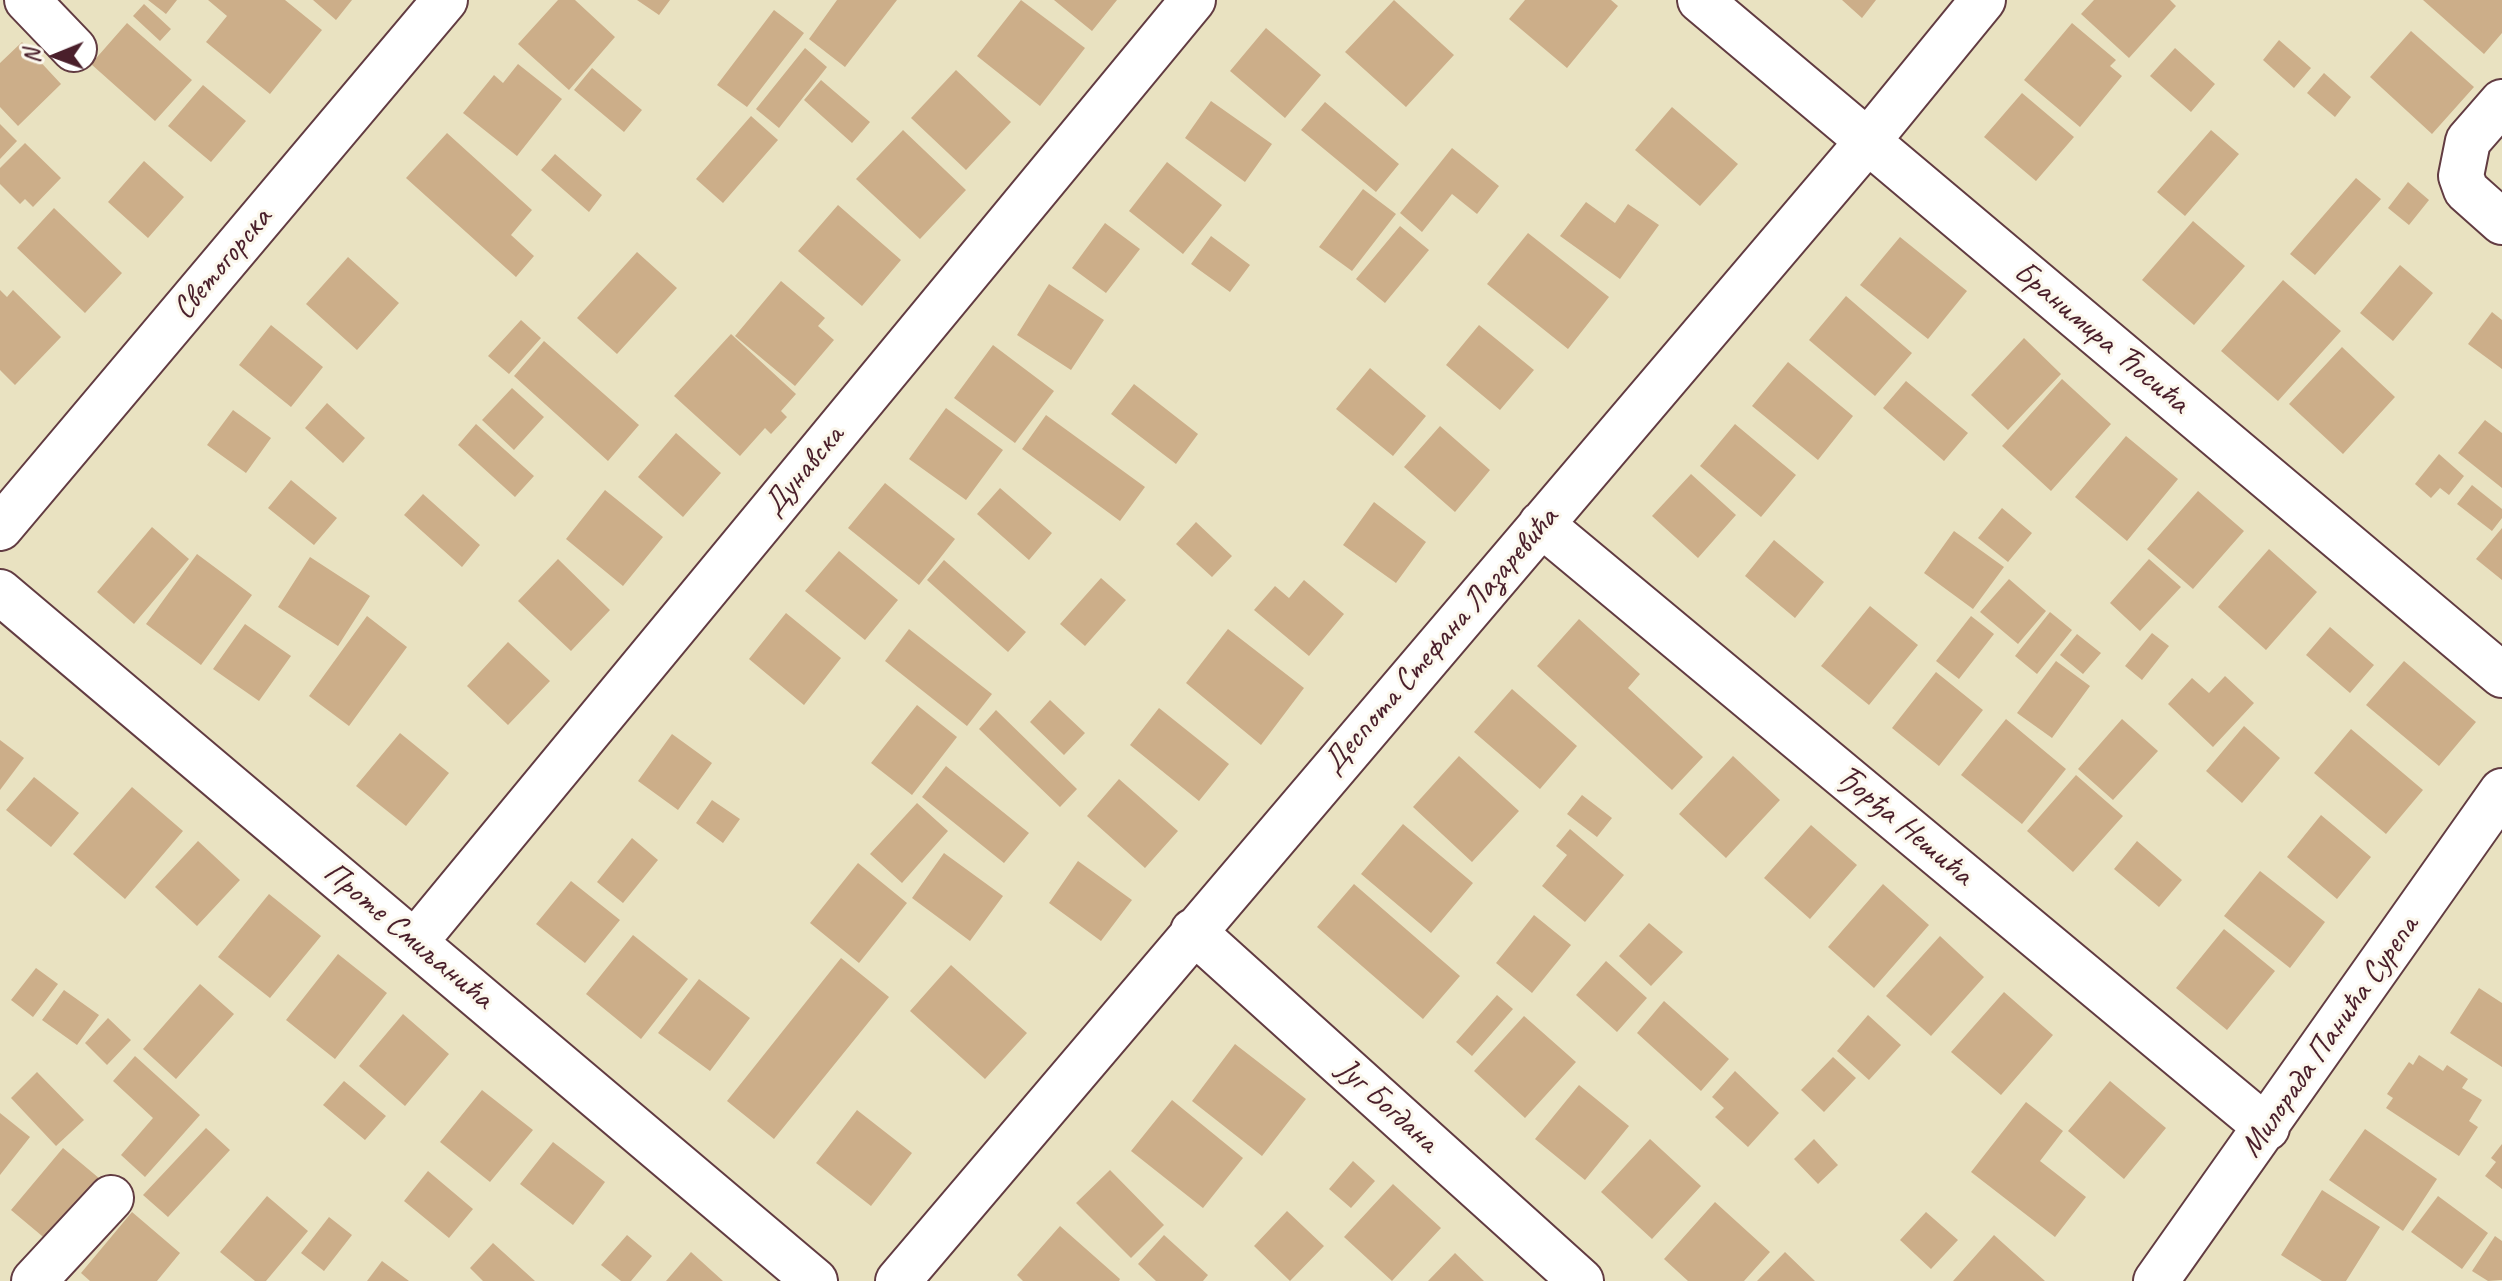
<!DOCTYPE html>
<meta charset="utf-8">
<style>
body{margin:0}
#map{position:relative;width:2502px;height:1281px;overflow:hidden;background:#e9e2c1;font-family:Caveat,sans-serif}
canvas{display:block}
.north{position:absolute;left:16px;top:16px;width:80px;height:80px;-webkit-text-stroke:6px #fbf7ec;paint-order:stroke;rotate:269deg;font-size:22px;font-weight:700;line-height:32px;text-align:center;color:#4a1f2b}
.north::after{content:'';display:block;margin:auto;width:28px;height:36px;background:#4a1f2b;clip-path:polygon(50% 0,100% 100%,50% 72%,0 100%)}
</style>
<div id="map">
<canvas width="2502" height="1281"></canvas>
<div class="north">N</div>
</div>
<script>
const g = document.querySelector('canvas').getContext('2d');
g.lineJoin = 'round';
function fillPath(path, color) {
  g.fillStyle = color;
  g.fill(path, 'evenodd');
}
function toPath(rows) {
  const path = new Path2D();
  for (const r of rows) {
    path.moveTo(r[0], r[1]);
    for (let i = 2; i < r.length; i += 2) path.lineTo(r[i], r[i + 1]);
  }
  return path;
}
function stroke(path, color, width, dash) {
  g.strokeStyle = color;
  g.lineWidth = width;
  g.lineCap = dash ? 'butt' : 'round';
  g.setLineDash(dash || []);
  g.stroke(path);
}
function drawText(font, color, halo, rows, align = 'center') {
  g.font = font + ' Caveat,sans-serif';
  g.lineWidth = 6;
  g.setLineDash([]);
  g.textBaseline = 'middle';
  g.strokeStyle = halo;
  g.fillStyle = color;
  for (const [text, x, y, turn = 0] of rows) {
    g.save();
    g.translate(x, y);
    g.rotate((+turn || 0) * Math.PI / 180);
    g.textAlign = isNaN(turn) ? turn : align;
    if (halo) g.strokeText(text, 0, 0);
    g.fillText(text, 0, 0);
    g.restore();
  }
}
const building = toPath([
 [148,0,177,0,166,14],
 [208,0,285,0,322,30,270,94,206,42,227,16],
 [313,0,352,0,336,20],
 [558,0,575,0,615,37,569,90,518,44],
 [637,0,670,0,659,15],
 [837,0,897,0,845,67,809,39],
 [1021,0,1085,48,1040,106,977,56],
 [1054,0,1117,0,1092,31],
 [1394,0,1454,55,1406,107,1345,52],
 [1525,0,1611,0,1618,6,1567,68,1509,19],
 [1842,0,1876,0,1862,18],
 [2094,0,2170,0,2176,6,2129,58,2081,14],
 [2423,0,2502,0,2502,33,2484,54],
 [144,4,171,29,160,41,133,16],
 [774,10,804,33,747,107,717,85],
 [127,23,192,80,155,121,91,64],
 [2072,23,2116,60,2110,66,2122,76,2080,127,2024,80],
 [1266,28,1321,75,1285,118,1230,71],
 [2411,31,2474,87,2432,134,2370,77],
 [2279,40,2311,68,2294,88,2263,60],
 [22,42,61,84,18,126,0,107,0,63],
 [805,48,827,67,779,128,756,109],
 [2175,48,2215,84,2191,112,2150,76],
 [518,64,562,99,517,156,463,113,494,75,503,83],
 [592,68,642,110,624,132,574,90],
 [956,70,1011,122,966,170,911,118],
 [2324,73,2351,97,2335,117,2307,93],
 [821,80,870,122,852,143,804,100],
 [203,85,246,121,211,162,168,126],
 [2022,93,2074,137,2036,181,1984,137],
 [1211,101,1272,144,1245,182,1185,138],
 [1325,102,1399,164,1376,192,1301,130],
 [1672,107,1738,164,1700,206,1635,150],
 [751,116,778,140,723,203,696,179],
 [0,124,17,141,0,159],
 [903,130,966,190,920,239,856,179],
 [2211,130,2239,154,2185,216,2157,192],
 [447,133,532,210,511,235,534,256,516,277,406,178],
 [25,143,61,178,33,207,25,199,20,204,0,184,0,168],
 [1452,148,1499,186,1477,214,1452,194,1422,232,1400,213],
 [555,154,602,195,589,212,541,170],
 [144,161,184,197,148,238,108,202],
 [1167,162,1222,205,1183,254,1129,211],
 [2356,178,2381,199,2315,275,2290,254],
 [2408,182,2429,200,2409,225,2388,208],
 [1363,189,1396,214,1352,271,1319,247],
 [1586,202,1615,223,1628,204,1659,225,1620,279,1560,236],
 [838,205,901,260,862,306,798,251],
 [54,208,122,273,85,313,17,248],
 [2193,221,2245,266,2194,325,2142,280],
 [1105,223,1140,249,1106,293,1072,268],
 [1400,226,1429,250,1385,303,1356,279],
 [1528,233,1609,297,1568,349,1487,284],
 [1211,236,1250,265,1230,292,1191,264],
 [1900,237,1967,291,1928,339,1860,285],
 [637,252,677,288,617,354,577,318],
 [348,257,399,303,357,350,306,304],
 [2400,265,2433,293,2393,341,2360,313],
 [2283,280,2341,331,2278,401,2221,351],
 [781,281,825,318,818,326,834,340,795,386,735,336],
 [1049,284,1104,320,1071,370,1017,335],
 [0,290,7,297,13,290,61,337,15,385,0,370],
 [1846,296,1912,353,1875,396,1809,340],
 [2492,312,2502,320,2502,369,2468,344],
 [521,320,541,338,509,374,488,356],
 [271,325,323,367,291,407,239,365],
 [1479,325,1534,370,1500,410,1446,365],
 [731,334,796,394,781,411,787,417,771,434,765,428,740,456,674,396],
 [2024,338,2061,374,2008,430,1971,395],
 [544,341,639,425,608,461,514,376],
 [993,345,1054,391,1015,443,954,398],
 [2342,347,2395,397,2343,454,2289,404],
 [1788,362,1853,416,1818,460,1752,406],
 [1370,368,1426,416,1393,456,1336,409],
 [2062,379,2111,424,2051,491,2002,446],
 [1906,381,1968,433,1944,461,1883,408],
 [1134,384,1198,434,1176,464,1111,414],
 [512,388,544,417,514,450,482,420],
 [327,403,365,438,343,463,305,428],
 [946,408,1003,450,966,500,909,459],
 [233,410,271,438,246,473,207,445],
 [1046,415,1145,487,1120,521,1022,449],
 [2485,420,2502,433,2502,488,2458,453],
 [476,424,534,476,515,497,458,445],
 [1735,424,1796,475,1761,517,1700,466],
 [1440,426,1490,470,1455,512,1404,467],
 [676,433,721,473,683,517,638,477],
 [2126,436,2178,479,2127,541,2075,497],
 [2439,454,2464,476,2449,495,2440,488,2431,498,2415,484],
 [1691,474,1736,515,1698,558,1652,516],
 [291,480,337,518,314,545,268,508],
 [885,483,955,539,919,585,848,528],
 [2472,485,2502,509,2502,518,2492,531,2457,504],
 [1000,488,1052,533,1029,560,977,514],
 [605,490,663,537,623,586,566,539],
 [2198,491,2244,531,2193,589,2147,549],
 [423,494,480,545,462,567,404,515],
 [1374,502,1426,542,1396,583,1343,545],
 [2002,508,2032,533,2008,562,1978,538],
 [1196,522,1232,556,1212,577,1176,544],
 [152,527,189,559,134,624,97,592],
 [2502,528,2502,580,2476,559],
 [1954,531,2004,567,1973,609,1924,573],
 [1774,540,1824,582,1795,618,1745,576],
 [2269,549,2317,592,2266,650,2218,607],
 [839,551,898,600,865,640,805,591],
 [197,554,252,595,201,665,146,624],
 [310,557,370,596,338,646,278,607],
 [558,559,610,610,571,651,518,601],
 [2149,559,2181,587,2140,631,2110,603],
 [944,560,1026,632,1008,652,927,580],
 [1101,578,1126,600,1085,646,1060,624],
 [2009,579,2046,611,2018,644,1980,612],
 [1304,580,1344,614,1309,656,1254,610,1275,586,1289,598],
 [1870,606,1918,645,1869,705,1821,666],
 [2050,612,2072,630,2037,674,2015,656],
 [786,613,841,658,804,705,749,659],
 [367,616,407,647,349,726,309,696],
 [1971,616,1994,634,1959,679,1936,661],
 [1579,619,1640,674,1628,688,1703,757,1672,790,1537,666],
 [245,624,291,656,259,701,213,669],
 [2330,627,2374,665,2350,693,2306,655],
 [909,629,992,694,967,726,885,661],
 [1228,629,1304,688,1261,745,1186,683],
 [2152,633,2169,646,2142,680,2125,666],
 [2077,634,2101,653,2083,674,2060,655],
 [508,642,550,681,508,725,467,686],
 [2056,661,2090,686,2052,738,2017,713],
 [2404,661,2476,722,2439,766,2366,705],
 [1936,672,1983,710,1939,766,1892,728],
 [2225,676,2254,703,2213,747,2168,704,2192,678,2209,693],
 [1512,689,1577,746,1540,789,1474,732],
 [1050,700,1085,733,1064,755,1030,722],
 [917,705,957,737,912,795,871,763],
 [1159,708,1229,764,1199,801,1130,745],
 [996,710,1077,789,1060,807,979,729],
 [2006,719,2066,769,2022,824,1961,775],
 [2122,719,2158,751,2113,800,2078,769],
 [2244,726,2280,758,2242,803,2206,771],
 [2351,729,2423,790,2386,834,2314,773],
 [400,733,449,773,406,826,356,786],
 [672,734,712,763,678,810,638,781],
 [0,740,24,758,0,790],
 [1459,756,1519,811,1472,862,1413,807],
 [1733,756,1780,800,1726,858,1679,814],
 [946,766,1029,833,1004,863,922,797],
 [2076,775,2123,816,2073,872,2027,831],
 [34,777,79,813,51,847,6,810],
 [1119,779,1178,831,1145,868,1087,816],
 [132,787,183,831,125,899,73,854],
 [1582,795,1612,818,1597,837,1567,814],
 [712,800,740,819,723,843,696,823],
 [917,803,948,831,902,883,870,854],
 [2321,815,2371,857,2337,899,2287,857],
 [1403,824,1473,883,1431,933,1361,874],
 [1811,825,1857,865,1810,919,1764,878],
 [1570,829,1624,875,1585,922,1542,886,1567,855,1556,846],
 [632,838,658,860,623,903,597,882],
 [198,841,240,880,197,926,155,887],
 [2137,841,2182,880,2159,907,2114,869],
 [944,853,1003,896,970,941,912,898],
 [1078,861,1132,900,1101,941,1049,903],
 [858,863,907,903,859,963,810,923],
 [2260,871,2325,922,2290,968,2224,916],
 [571,881,620,920,585,963,536,924],
 [1354,884,1460,976,1423,1019,1317,927],
 [1883,884,1929,925,1874,988,1828,947],
 [269,894,321,936,270,998,218,957],
 [1534,915,1571,945,1532,993,1496,963],
 [1649,923,1683,952,1651,986,1619,956],
 [2224,929,2275,971,2227,1030,2176,988],
 [633,935,688,979,641,1039,586,994],
 [1940,936,1984,977,1931,1036,1886,996],
 [338,954,387,993,335,1059,286,1020],
 [841,958,889,997,774,1139,727,1101],
 [1606,961,1647,998,1617,1032,1576,995],
 [951,965,1027,1033,985,1079,910,1011],
 [36,968,58,984,33,1017,11,1000],
 [699,979,750,1018,710,1071,658,1033],
 [200,984,234,1014,176,1079,143,1049],
 [2479,988,2502,1003,2502,1067,2450,1033],
 [64,990,99,1015,77,1045,42,1020],
 [2004,992,2053,1035,2001,1095,1951,1052],
 [1497,995,1513,1009,1472,1056,1456,1042],
 [1664,1001,1729,1059,1701,1091,1637,1033],
 [403,1014,449,1054,405,1106,359,1066],
 [1868,1015,1901,1045,1869,1080,1837,1051],
 [1524,1016,1576,1062,1525,1118,1474,1071],
 [108,1018,131,1040,107,1065,85,1043],
 [1235,1044,1306,1099,1262,1156,1192,1101],
 [2419,1055,2443,1071,2447,1065,2468,1079,2462,1088,2482,1100,2469,1121,2478,1127,2459,1156,2386,1108,2393,1098,2387,1094,2409,1062,2413,1065],
 [135,1056,200,1115,145,1177,121,1155,153,1118,113,1081],
 [1833,1057,1856,1078,1824,1112,1801,1090],
 [1735,1071,1779,1113,1748,1147,1715,1117,1724,1108,1712,1097],
 [37,1072,84,1120,56,1146,11,1098],
 [344,1081,386,1116,365,1140,323,1105],
 [2110,1081,2166,1128,2124,1179,2068,1131],
 [1579,1085,1629,1126,1585,1180,1535,1139],
 [482,1090,533,1130,490,1182,440,1142],
 [1172,1100,1243,1158,1203,1208,1131,1151],
 [2026,1102,2063,1131,2040,1161,2086,1197,2055,1237,1971,1172],
 [857,1110,912,1153,871,1206,816,1163],
 [0,1113,30,1137,0,1175],
 [206,1128,230,1150,168,1217,143,1195],
 [2365,1129,2437,1179,2403,1231,2329,1180],
 [1650,1139,1701,1186,1652,1239,1601,1192],
 [1814,1139,1838,1165,1818,1184,1794,1159],
 [553,1142,605,1182,573,1225,520,1184],
 [2502,1144,2502,1189,2485,1176,2496,1162,2491,1158],
 [63,1148,112,1189,60,1251,11,1210],
 [1353,1161,1375,1181,1351,1208,1329,1189],
 [1110,1170,1164,1225,1131,1258,1076,1203],
 [428,1171,473,1209,449,1238,404,1201],
 [1393,1184,1441,1228,1392,1281,1344,1237],
 [2322,1190,2380,1227,2346,1281,2322,1281,2281,1255],
 [267,1196,308,1231,266,1281,255,1281,220,1252],
 [2438,1196,2488,1233,2462,1269,2411,1232],
 [1715,1202,1770,1252,1744,1281,1688,1281,1664,1259],
 [1287,1211,1324,1246,1290,1281,1254,1246],
 [132,1212,180,1253,157,1281,90,1281,81,1273],
 [1926,1212,1958,1240,1931,1269,1900,1240],
 [329,1217,352,1235,324,1271,301,1253],
 [1060,1226,1120,1279,1119,1281,1023,1281,1017,1275],
 [627,1235,652,1256,631,1281,621,1281,601,1265],
 [1164,1235,1208,1275,1203,1281,1156,1281,1138,1264],
 [1994,1235,2045,1281,1953,1281],
 [2495,1236,2502,1241,2502,1280,2488,1281,2472,1271],
 [493,1243,535,1281,483,1281,470,1268],
 [691,1252,723,1281,666,1281],
 [1785,1252,1815,1281,1757,1281],
 [1455,1253,1484,1281,1428,1281],
 [382,1261,409,1281,367,1281]
]);
const minor = toPath([
 [27,0,74,49],
 [1700,0,2502,675],
 [2502,102,2468,141,2461,176,2466,190,2502,222],
 [1541,524,2267,1128],
 [0,528,445,0],
 [0,592,815,1281],
 [1193,931,1581,1281],
 [415,942,1193,0],
 [34,1281,111,1198],
 [898,1281,1867,142,1983,0],
 [2156,1281,2502,791]
]);
const streetNames = [
 ["Светогорска",223,264,-50],
 ["Бранимира Ћосића",2101,338,40],
 ["Дунавска",804,471,-50],
 ["Деспота Стефана Лазаревића",1441,641,-49],
 ["Ђорђа Нешића",1904,826,40],
 ["Проте Смиљанића",408,936,40],
 ["Милорада Панића Сурепа",2330,1037,-55],
 ["Југ Богдана",1387,1106,42]
];
fillPath(building, '#ccae89');
stroke(minor, '#623c42', 48);
stroke(minor, '#fff', 44);
drawText('32px', '#4a1f2b', '#fbf7ec', streetNames);
</script>
